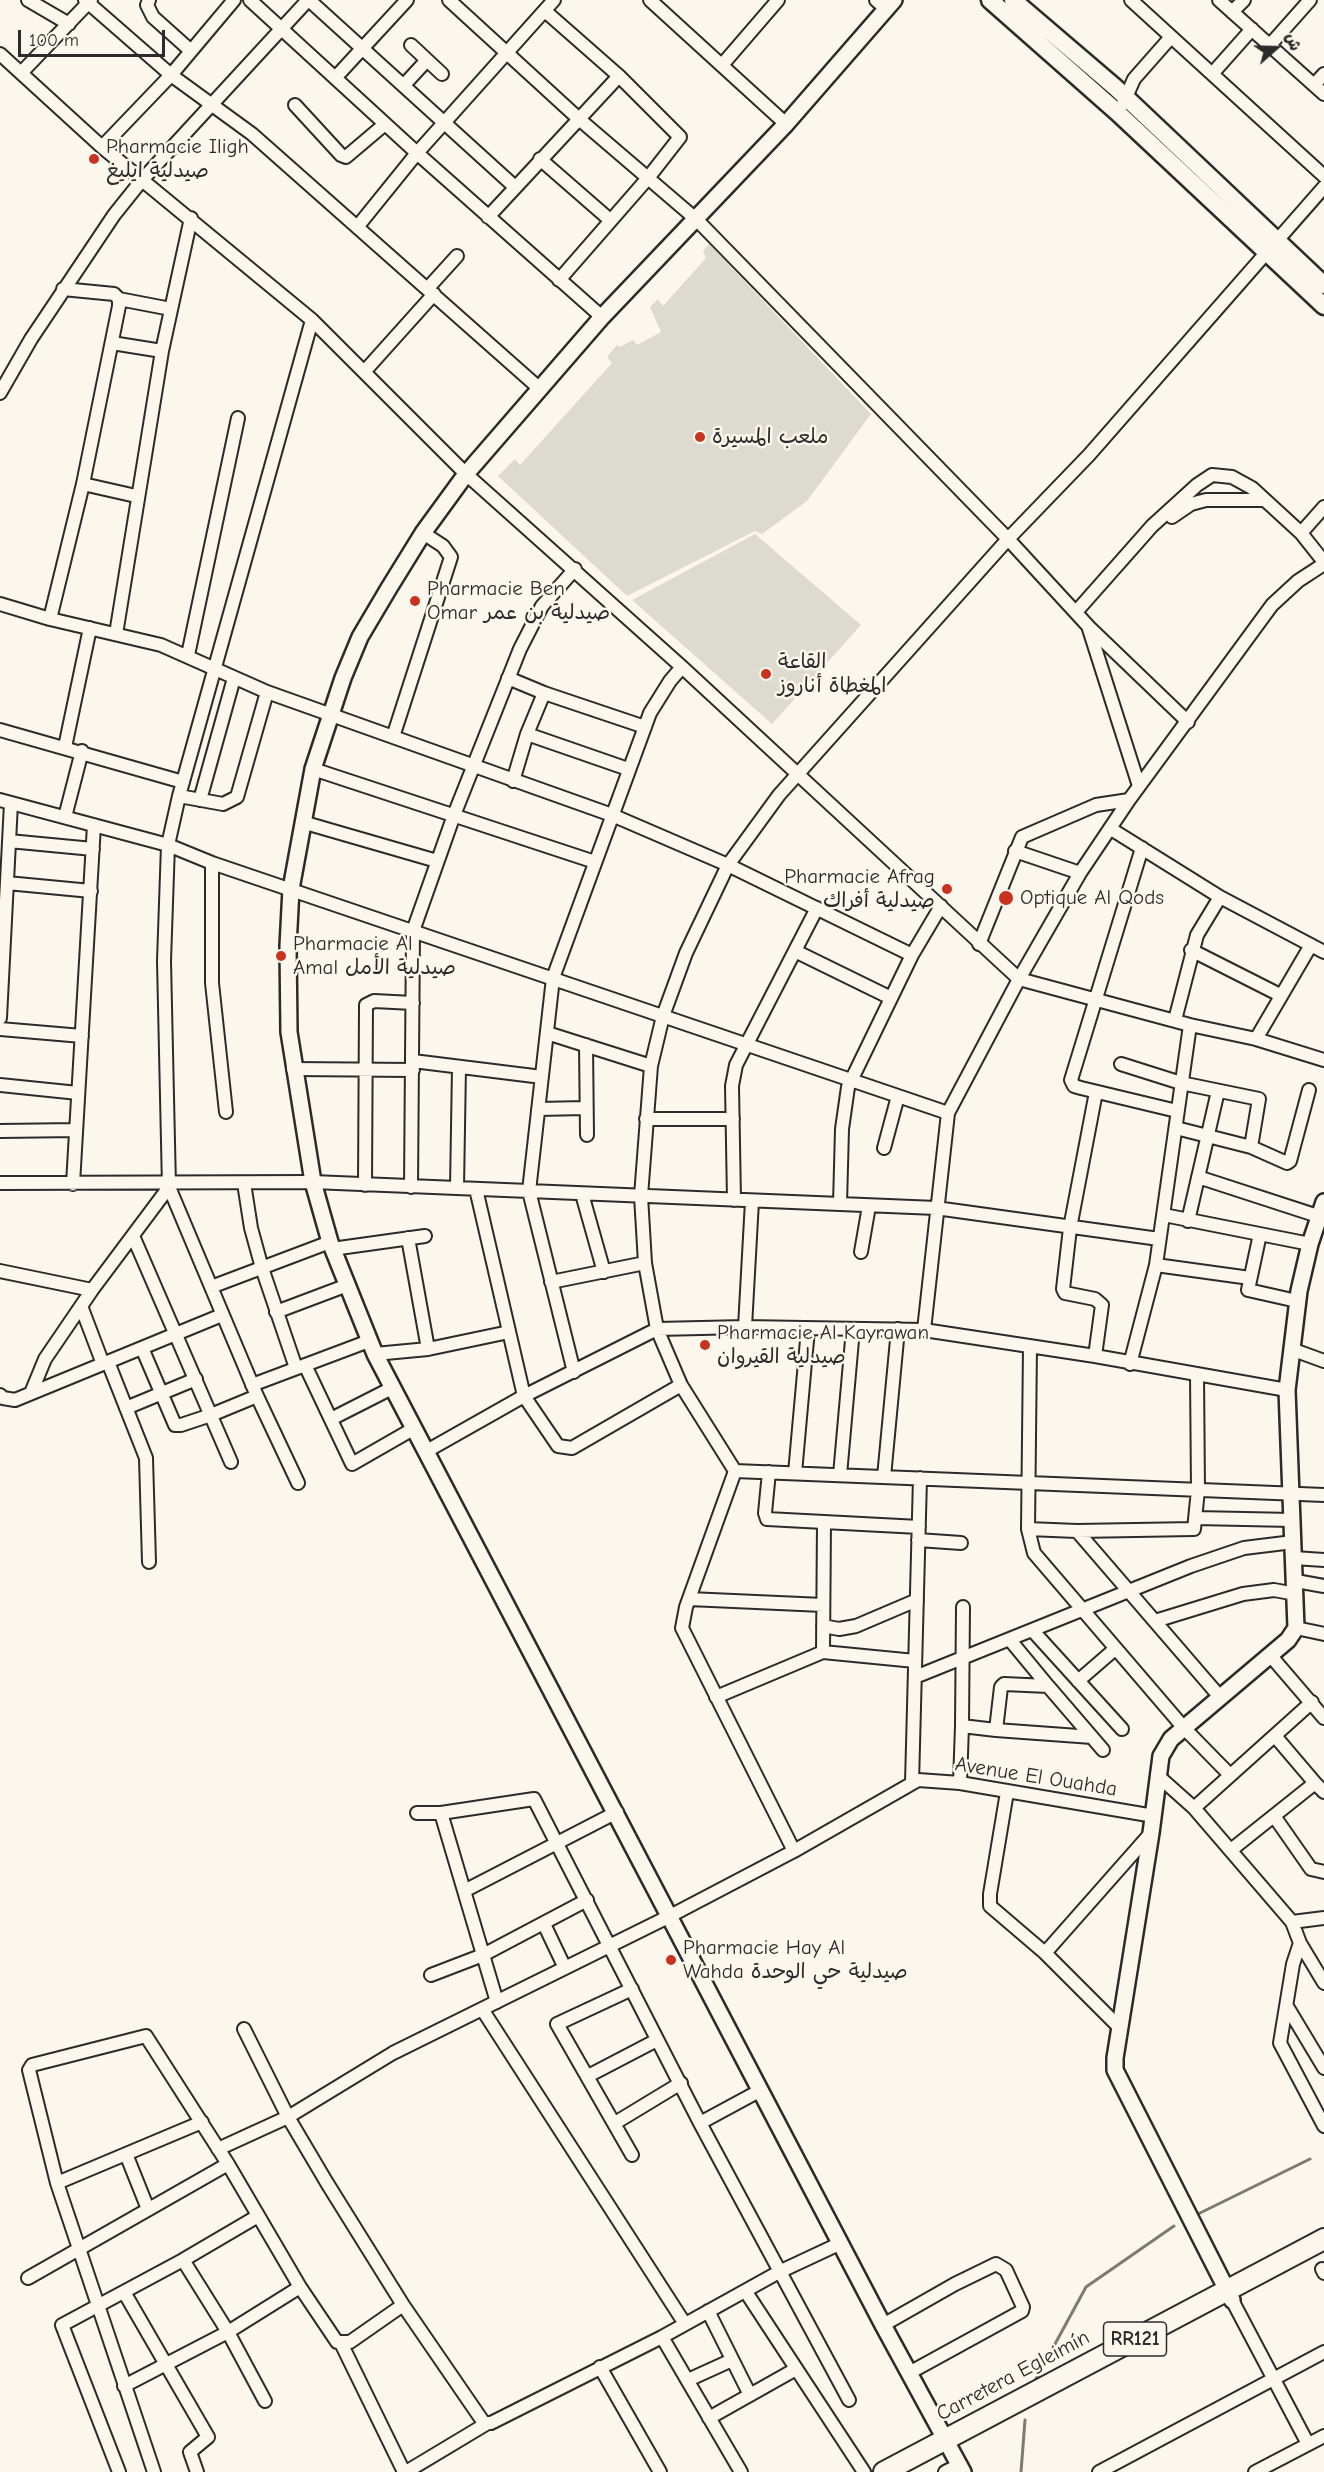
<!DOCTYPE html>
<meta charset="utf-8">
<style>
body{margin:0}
#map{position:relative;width:1324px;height:2472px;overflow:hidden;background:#fbf7ec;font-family:"Comic Neue","Playpen Sans Arabic",sans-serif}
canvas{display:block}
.north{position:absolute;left:1246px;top:18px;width:60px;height:60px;-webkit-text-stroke:4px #fbf7ec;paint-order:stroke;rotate:70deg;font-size:16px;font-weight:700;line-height:24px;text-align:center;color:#2b2b2b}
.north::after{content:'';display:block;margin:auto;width:21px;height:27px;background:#2b2b2b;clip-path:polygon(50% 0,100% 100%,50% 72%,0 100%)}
.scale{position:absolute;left:18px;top:30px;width:147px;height:27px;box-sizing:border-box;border:3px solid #2b2b2b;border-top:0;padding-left:8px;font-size:18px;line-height:21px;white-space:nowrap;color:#2b2b2b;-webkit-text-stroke:4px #fbf7ec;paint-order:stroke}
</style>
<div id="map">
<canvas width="1324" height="2472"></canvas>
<div class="north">ش</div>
<div class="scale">100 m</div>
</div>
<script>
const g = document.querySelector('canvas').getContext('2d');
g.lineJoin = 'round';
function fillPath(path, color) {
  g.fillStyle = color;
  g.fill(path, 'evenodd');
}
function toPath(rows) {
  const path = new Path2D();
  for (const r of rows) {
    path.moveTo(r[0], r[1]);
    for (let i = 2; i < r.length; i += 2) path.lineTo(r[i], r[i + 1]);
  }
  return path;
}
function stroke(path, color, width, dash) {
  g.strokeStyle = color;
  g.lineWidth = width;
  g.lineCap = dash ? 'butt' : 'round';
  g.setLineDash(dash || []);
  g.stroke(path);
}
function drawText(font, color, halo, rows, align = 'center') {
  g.font = font + ' "Comic Neue","Playpen Sans Arabic",sans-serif';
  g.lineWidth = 5;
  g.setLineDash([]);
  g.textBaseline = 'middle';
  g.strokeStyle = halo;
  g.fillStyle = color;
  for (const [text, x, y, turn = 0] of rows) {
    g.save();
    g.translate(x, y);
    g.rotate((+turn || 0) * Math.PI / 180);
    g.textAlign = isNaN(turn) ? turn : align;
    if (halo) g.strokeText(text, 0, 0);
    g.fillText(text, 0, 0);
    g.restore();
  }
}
const green = toPath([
 [709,244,871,414,807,501,762,534,755,531,627,596,498,476,515,459,520,465,612,363,607,357,617,345,620,347,633,340,637,345,661,332,650,307,658,299,663,306,706,258,703,251],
 [755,534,861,625,772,724,632,600]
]);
const stream = toPath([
 [1200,2213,1310,2159],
 [1036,2379,1086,2287,1174,2226],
 [1021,2472,1025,2420]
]);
const minor = toPath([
 [28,0,69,24],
 [85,0,171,75,252,134,540,389],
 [149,0,147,5,153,17,191,51],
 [250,0,417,153,602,317],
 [309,0,515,187],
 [449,0,579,119,697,220,1008,539,1089,627,1188,722],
 [650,0,786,124],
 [876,0,886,9],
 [1131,0,1324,176],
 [1219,0,1324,94],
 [545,11,619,76,680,137,648,178,559,280],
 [1232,12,1244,0],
 [411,45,427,60],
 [1270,45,1310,0],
 [0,54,102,147,312,320,466,474,682,667,1019,979,1190,1025,1256,1039,1324,1060],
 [722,65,778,0],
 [21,73,91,0],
 [1212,74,1252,29],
 [335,78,407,0],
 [404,85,427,60,442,74],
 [1314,85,1324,74],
 [1123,104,1134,79,1171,37],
 [295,105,341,155,346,157,385,124],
 [102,147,171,75,234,0],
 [540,159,610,220],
 [1324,187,1089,455,1008,539,779,795,728,865,686,953,663,1016,651,1066,641,1196,645,1263,657,1329,681,1385,735,1471,1324,1495],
 [488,217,619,76],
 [358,226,417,153,554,0],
 [428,288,457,256],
 [119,299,171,309],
 [112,343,162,351],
 [364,372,434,294],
 [0,393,31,339,114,215,142,180,308,0],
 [83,484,136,496],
 [1172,517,1191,504,1206,500,1265,500],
 [1301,533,1324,507],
 [0,604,50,619,161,645,267,692,612,815,728,865,912,955],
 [1076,612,1152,526,1197,485,1212,475,1232,477,1252,488,1301,533,1324,562],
 [50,619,83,484,119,306,119,299,114,294,63,289],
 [1089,629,1139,786],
 [116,634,162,351,191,218],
 [188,655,238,418],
 [508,678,544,693,645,727],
 [0,730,183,782],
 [527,734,628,769],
 [393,737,451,557,443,546,423,533],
 [65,747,90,628],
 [313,769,595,862],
 [513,781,527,734,544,693],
 [179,796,223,804,237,797,267,692],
 [0,800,168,845,212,863,948,1113],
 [200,800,234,678],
 [65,817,82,751],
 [302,822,437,861],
 [1111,829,1220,897,1324,952],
 [9,841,93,849],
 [1142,848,1071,1080,1074,1086,1081,1088,1177,1111],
 [1015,851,1080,873],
 [212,863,212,983,226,1112],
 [7,883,91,891],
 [979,944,1022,837,1096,805,1129,800],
 [1191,950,1280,995],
 [795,951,891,998],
 [0,1018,11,803],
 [1175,1020,1197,935,1220,897],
 [0,1029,82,1036],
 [547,1033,651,1066],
 [1256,1039,1311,945],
 [586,1045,587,1135],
 [413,1061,542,1077],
 [1121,1064,1181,1083,1259,1099,1251,1147],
 [293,1069,413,1070],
 [0,1085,78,1093],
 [538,1109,585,1108],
 [646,1119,733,1119],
 [1176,1128,1251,1147,1287,1163,1290,1161,1309,1090],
 [0,1131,76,1130],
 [884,1148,898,1096],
 [1198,1177,1324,1218],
 [0,1183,313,1182,936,1208,1159,1239],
 [244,1183,251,1228,262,1268,296,1368],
 [73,1184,94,825],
 [365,1185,366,1005,374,1001,413,1003],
 [411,1187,413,931,454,815,520,649,542,606,575,569],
 [457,1188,459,1067],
 [476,1189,524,1396,558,1446,572,1448,681,1385],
 [582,1194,604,1272],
 [734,1200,732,1086,736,1065,817,908],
 [840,1204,842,1129,848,1087,912,955,941,906],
 [1164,1215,1310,1244],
 [1188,1221,1218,1091],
 [1260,1234,1248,1290,1297,1301],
 [133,1236,231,1462],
 [408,1238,428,1349],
 [332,1249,425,1236],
 [861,1252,869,1206],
 [1156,1265,1250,1278],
 [0,1271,92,1290],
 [551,1282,645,1263],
 [211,1287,330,1242],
 [81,1306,103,1364],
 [276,1312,345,1286],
 [745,1327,752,1201],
 [924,1330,948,1113,1019,979,1080,873,1129,800,1272,605,1298,581,1324,564],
 [1030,1347,1028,1529,1034,1553,1184,1728,1230,1775],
 [142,1348,175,1425,181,1425,211,1415,257,1396],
 [1291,1349,1324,1361],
 [375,1354,428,1349,509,1332],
 [1095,1356,1102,1305,1095,1299,1065,1293,1063,1289,1070,1228,1096,1092],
 [108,1362,146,1458,149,1562],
 [1130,1364,1156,1265,1190,1025],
 [305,1365,352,1464,413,1429],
 [574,1372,529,1191,553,978,650,713,670,681,682,667],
 [252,1385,369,1341],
 [31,1393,45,1359,92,1290,169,1187],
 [0,1395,3,1398,15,1400,222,1315],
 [126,1408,196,1379],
 [331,1419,392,1388],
 [425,1452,524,1396,657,1329,745,1327,924,1330,1095,1356,1287,1390],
 [735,1471,686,1607,682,1628,794,1851],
 [769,1472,765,1513,767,1519,919,1527],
 [795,1473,808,1329],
 [840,1475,853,1329],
 [884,1477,898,1329],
 [298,1483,257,1396,169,1187,164,961,168,845,179,796,312,320],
 [1196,1518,1292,1520],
 [1028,1529,1077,1531,1194,1529,1198,1490,1197,1374],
 [1077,1531,1220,1697],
 [918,1540,961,1543],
 [1294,1558,1324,1560],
 [1296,1581,1324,1586],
 [689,1599,823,1605],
 [963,1607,962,1726,996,1730],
 [1155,1621,1243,1594,1274,1590,1296,1594],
 [823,1626,839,1629,856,1626,917,1600],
 [1296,1628,1324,1634],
 [1033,1631,1122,1729],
 [1010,1640,1048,1686],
 [823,1652,824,1522],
 [1270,1655,1324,1718],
 [915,1677,1191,1566,1244,1548,1293,1542],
 [1078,1681,1115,1649],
 [716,1697,823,1652,915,1661],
 [1092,1737,996,1730,1001,1687,1004,1684,1048,1686,1103,1750],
 [1157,1775,1194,1808,1292,1922,1300,1943,1324,1983],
 [912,1783,920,1478],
 [960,1783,962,1726],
 [1315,1783,1324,1792],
 [1007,1792,990,1894,990,1906,1045,1953,1118,2026],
 [1194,1808,1312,1702],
 [417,1813,441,1813,534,1799,700,2123,849,2400],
 [441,1813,497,2002],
 [1274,1816,1311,1869,1324,1872],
 [1231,1850,1315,1783,1275,1736],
 [466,1890,617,1812],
 [1292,1922,1324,1918],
 [544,1924,564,1966],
 [1300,1943,1293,1964,1280,2043,1324,2126],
 [1045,1953,1151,1833],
 [431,1975,483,1955,587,1900],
 [632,1989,557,2024,632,2155],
 [1288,2008,1324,2068],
 [482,2009,685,2324],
 [244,2029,288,2117,327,2183,403,2305,484,2423,491,2423,662,2337,779,2272,841,2243],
 [588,2076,657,2040],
 [615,2123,681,2083],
 [700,2123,761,2090],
 [218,2149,288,2117,393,2053,670,1916,794,1851,918,1780,960,1783,1154,1816],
 [126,2154,148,2209],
 [57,2183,202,2122],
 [258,2216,183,2260,228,2332,265,2401],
 [1322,2269,1324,2273],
 [28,2278,228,2164],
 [124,2292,208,2437,190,2452,197,2472],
 [746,2292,864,2472],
 [1232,2300,1308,2444],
 [708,2311,750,2395],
 [883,2325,955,2284,996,2264,1006,2270,1023,2307,1022,2311,909,2373],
 [662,2337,741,2472],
 [341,2343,404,2472],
 [600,2367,660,2472],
 [688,2380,732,2360],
 [124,2386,228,2332,300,2287],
 [709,2418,796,2369],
 [119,2472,62,2325,183,2260],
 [154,2472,57,2183,29,2070,32,2065,146,2036,228,2164,300,2287,337,2342,350,2342,403,2305],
 [406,2472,486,2424],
 [945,2472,959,2465],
 [1099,2472,1324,2352],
 [1255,2472,1324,2436]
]);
const tertiary = toPath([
 [894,0,786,124,602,317,466,474,423,533,389,588,360,637,343,678,313,769,291,889,288,946,289,1032,313,1182,330,1242,375,1354,883,2325,963,2472],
 [1232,2300,1115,2070,1115,2058,1151,1833,1161,1756,1171,1739,1288,1640,1296,1628,1287,1390,1299,1291,1310,1244,1324,1202]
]);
const secondary = toPath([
 [990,0,1117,112,1324,306],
 [1013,0,1116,88,1324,285]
]);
const trunk = toPath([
 [884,2472,1324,2239]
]);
const markers = [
 [94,159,6,"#c8321e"],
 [700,437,6,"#c8321e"],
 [415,601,6,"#c8321e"],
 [766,674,6,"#c8321e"],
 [947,889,6,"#c8321e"],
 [1006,898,8,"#c8321e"],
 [281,956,6,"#c8321e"],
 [705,1345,6,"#c8321e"],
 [671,1960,6,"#c8321e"]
];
const shields = [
 [1135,2339,63]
];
const shieldNames = [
 ["RR121",1135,2339]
];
const poiNames = [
 ["Pharmacie Iligh",106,147],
 ["صيدلية ايليغ",106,171],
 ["ملعب المسيرة",712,437],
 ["Pharmacie Ben",427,589],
 ["Omar صيدلية بن عمر",427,613],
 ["القاعة",778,662],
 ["المغطاة أناروز",778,686],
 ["Pharmacie Afrag",935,877,"right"],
 ["صيدلية أفراك",935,901,"right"],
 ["Optique Al Qods",1020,898],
 ["Pharmacie Al",293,944],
 ["Amal صيدلية الأمل",293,968],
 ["Pharmacie Al Kayrawan",717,1333],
 ["صيدلية القيروان",717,1357],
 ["Pharmacie Hay Al",683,1948],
 ["Wahda صيدلية حي الوحدة",683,1972]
];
const streetNames = [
 ["Avenue El Ouahda",1036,1777,9],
 ["Carretera Egleimín",1013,2376,-28]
];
fillPath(green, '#dddad0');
stroke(stream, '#7b7a75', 3);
stroke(minor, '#2b2b2b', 16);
stroke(tertiary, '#2b2b2b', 20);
stroke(secondary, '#2b2b2b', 21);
stroke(trunk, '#2b2b2b', 24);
stroke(minor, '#fbf7ec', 12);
stroke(tertiary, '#fbf7ec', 15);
stroke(secondary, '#fbf7ec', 16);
stroke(trunk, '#fbf7ec', 20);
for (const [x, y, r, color] of markers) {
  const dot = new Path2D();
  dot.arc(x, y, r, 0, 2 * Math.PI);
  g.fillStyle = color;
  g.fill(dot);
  stroke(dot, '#fbf7ec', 2);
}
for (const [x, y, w] of shields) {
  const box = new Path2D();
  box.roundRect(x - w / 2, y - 17, w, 34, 4.5);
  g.fillStyle = '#fbf7ec';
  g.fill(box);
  stroke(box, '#2b2b2b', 1.5);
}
drawText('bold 20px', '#2b2b2b', null, shieldNames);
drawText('21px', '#2b2b2b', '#fbf7ec', poiNames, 'left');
drawText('21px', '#2b2b2b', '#fbf7ec', streetNames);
</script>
